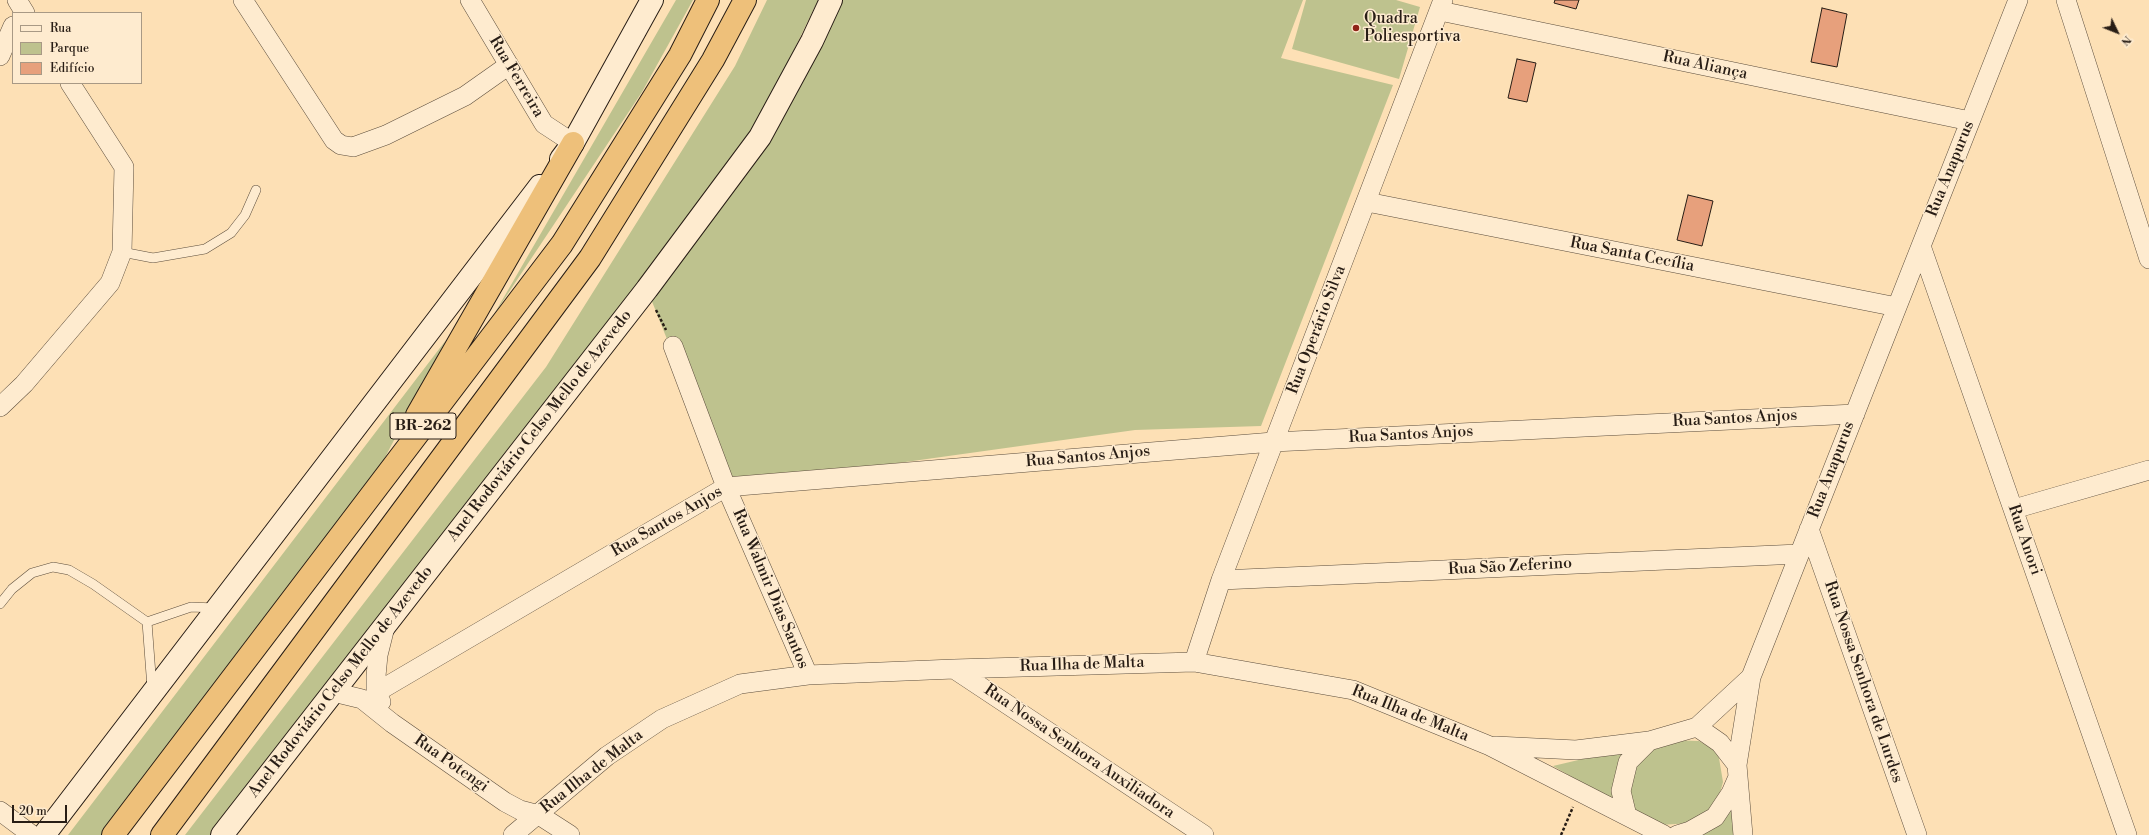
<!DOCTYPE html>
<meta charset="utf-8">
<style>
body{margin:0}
#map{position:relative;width:2149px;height:835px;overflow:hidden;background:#fde0b5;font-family:"Libre Bodoni",serif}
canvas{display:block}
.legend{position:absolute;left:12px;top:12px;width:130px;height:72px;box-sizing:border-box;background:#feebcf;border:1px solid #a89985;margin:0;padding:5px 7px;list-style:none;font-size:12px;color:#281d15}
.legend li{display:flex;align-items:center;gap:8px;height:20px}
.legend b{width:20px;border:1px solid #a89985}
.north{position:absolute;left:2097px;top:12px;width:40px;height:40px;-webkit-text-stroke:3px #feebcf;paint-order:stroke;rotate:133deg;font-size:11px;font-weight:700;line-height:16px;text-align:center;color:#281d15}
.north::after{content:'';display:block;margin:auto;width:14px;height:18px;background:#281d15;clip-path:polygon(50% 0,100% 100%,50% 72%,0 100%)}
.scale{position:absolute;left:12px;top:805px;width:55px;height:18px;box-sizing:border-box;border:2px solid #281d15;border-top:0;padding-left:5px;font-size:12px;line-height:14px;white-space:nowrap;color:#281d15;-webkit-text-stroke:3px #feebcf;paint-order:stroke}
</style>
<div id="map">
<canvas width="2149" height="835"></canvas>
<ul class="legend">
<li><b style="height:5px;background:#feebcf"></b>Rua</li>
<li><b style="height:11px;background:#bec28e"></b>Parque</li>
<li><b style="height:11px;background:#e7a07c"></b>Edifício</li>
</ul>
<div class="north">N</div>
<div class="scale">20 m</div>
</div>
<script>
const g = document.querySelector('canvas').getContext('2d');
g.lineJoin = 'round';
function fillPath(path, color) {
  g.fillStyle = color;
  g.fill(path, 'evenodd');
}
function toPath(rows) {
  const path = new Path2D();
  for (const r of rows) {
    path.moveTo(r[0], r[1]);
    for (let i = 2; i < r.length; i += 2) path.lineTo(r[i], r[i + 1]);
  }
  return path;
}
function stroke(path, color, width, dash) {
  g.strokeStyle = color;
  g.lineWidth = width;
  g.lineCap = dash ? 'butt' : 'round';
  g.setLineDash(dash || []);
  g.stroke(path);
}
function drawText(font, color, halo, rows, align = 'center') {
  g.font = font + ' "Libre Bodoni",serif';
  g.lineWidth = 3;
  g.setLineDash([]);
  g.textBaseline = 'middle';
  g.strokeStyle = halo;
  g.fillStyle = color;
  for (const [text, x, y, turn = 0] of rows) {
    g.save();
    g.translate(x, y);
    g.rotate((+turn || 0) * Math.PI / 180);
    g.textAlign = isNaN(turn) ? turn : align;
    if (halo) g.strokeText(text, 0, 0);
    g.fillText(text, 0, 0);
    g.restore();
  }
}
const green = toPath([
 [676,0,693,0,642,92,493,316],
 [767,0,818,0,756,129,831,0,1303,0,1281,58,1393,85,1261,426,1135,430,726,487,647,289,212,835,185,835,546,367,735,66],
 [1306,0,1396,0,1420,7,1399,79,1292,49],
 [446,340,379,469,103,835,68,835],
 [1669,740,1699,741,1718,752,1723,782,1717,804,1692,823,1660,825,1630,812,1627,793,1631,771,1648,750],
 [1629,748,1618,804,1553,766],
 [1732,802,1739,835,1695,835]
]);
const building = toPath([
 [1555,0,1579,0,1576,9,1554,3,1555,0],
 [1822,8,1847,14,1837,67,1811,62,1822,8],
 [1517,59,1536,63,1527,102,1508,98,1517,59],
 [1688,195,1713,201,1702,246,1677,240,1688,195]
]);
const path = toPath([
 [656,310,666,330],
 [1561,835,1573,807]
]);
const service = toPath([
 [122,252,153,258,205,249,231,233,245,215,256,190],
 [0,604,12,589,32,573,53,567,69,570,93,584,147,622,152,688],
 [147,622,191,607,215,608]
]);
const minor = toPath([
 [17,0,25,13],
 [243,0,334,140,341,145,353,147,386,135,465,96,509,65],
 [470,0,544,124,573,143],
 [2066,0,2149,259],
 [1440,11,1970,121],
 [0,56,13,26],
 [1367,202,1897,307],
 [1921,246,2127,835],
 [673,346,726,487,808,675],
 [0,407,24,384,110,283,122,252,124,167,70,83],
 [2014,509,2149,470],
 [1809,529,1917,835],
 [1221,580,1799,554],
 [1194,662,1221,580,1443,0],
 [954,669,1204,835],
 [333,692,362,699,392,723,505,802,520,810,539,815,570,835],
 [377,692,726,487,1273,442,1855,414],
 [381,702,376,690,376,676,378,655,385,627],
 [1697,727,1720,743,1737,765],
 [1496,746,1576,750,1649,741,1697,727,1751,677,2018,0],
 [0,811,32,835],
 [1627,816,1621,791,1628,762,1649,741],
 [513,835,607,756,662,719,740,684,808,675,954,669,1194,662,1353,690,1490,746,1664,835],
 [1677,835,1690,831,1715,817,1731,793,1738,777],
 [1743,835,1737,765,1751,677]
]);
const secondary = toPath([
 [561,159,573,143,652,0],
 [44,835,540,186],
 [222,835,647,289,760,137,812,41,831,0]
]);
const motorway = toPath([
 [417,415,573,143],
 [113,835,562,244,680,55,708,0],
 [162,835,590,258,713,60,745,0]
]);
const markers = [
 [1356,28,4,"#8f2418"]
];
const shields = [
 [423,426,66]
];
const shieldNames = [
 ["BR-262",423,426]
];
const poiNames = [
 ["Quadra",1364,19],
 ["Poliesportiva",1364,37]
];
const streetNames = [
 ["Rua Aliança",1705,66,12],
 ["Rua Ferreira",516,77,59],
 ["Rua Anapurus",1951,169,-68],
 ["Rua Santa Cecília",1632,255,11],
 ["Rua Operário Silva",1317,330,-69],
 ["Rua Santos Anjos",1735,419,-3],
 ["Anel Rodoviário Celso Mello de Azevedo",540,426,-52],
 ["Rua Santos Anjos",1411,435,-3],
 ["Rua Santos Anjos",1088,457,-5],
 ["Rua Anapurus",1832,470,-69],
 ["Rua Santos Anjos",667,522,-30],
 ["Rua Anori",2024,540,71],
 ["Rua São Zeferino",1510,567,-3],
 ["Rua Walmir Dias Santos",770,589,67],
 ["Rua Ilha de Malta",1082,665,-2],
 ["Anel Rodoviário Celso Mello de Azevedo",341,682,-52],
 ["Rua Nossa Senhora de Lurdes",1863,682,71],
 ["Rua Ilha de Malta",1410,714,22],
 ["Rua Nossa Senhora Auxiliadora",1079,752,34],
 ["Rua Potengi",451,764,35],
 ["Rua Ilha de Malta",592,772,-38]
];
fillPath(green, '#bec28e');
fillPath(building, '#e7a07c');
stroke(building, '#281d15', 1);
stroke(service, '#5d4e3d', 10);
stroke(minor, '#5d4e3d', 20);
stroke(secondary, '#281d15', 24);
stroke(motorway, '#281d15', 24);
stroke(path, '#281d15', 2.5, [3, 2]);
stroke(service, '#feebcf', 9);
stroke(minor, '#feebcf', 19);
stroke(secondary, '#feebcf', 22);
stroke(motorway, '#eec07a', 22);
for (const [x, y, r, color] of markers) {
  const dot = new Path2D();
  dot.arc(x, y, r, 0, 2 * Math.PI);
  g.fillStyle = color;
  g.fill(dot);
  stroke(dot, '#feebcf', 1.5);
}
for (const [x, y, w] of shields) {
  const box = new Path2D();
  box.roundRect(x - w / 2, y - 13, w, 26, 3);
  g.fillStyle = '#feebcf';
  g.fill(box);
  stroke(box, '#281d15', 1);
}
drawText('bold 15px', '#281d15', null, shieldNames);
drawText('16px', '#281d15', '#feebcf', poiNames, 'left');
drawText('16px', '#281d15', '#feebcf', streetNames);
</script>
